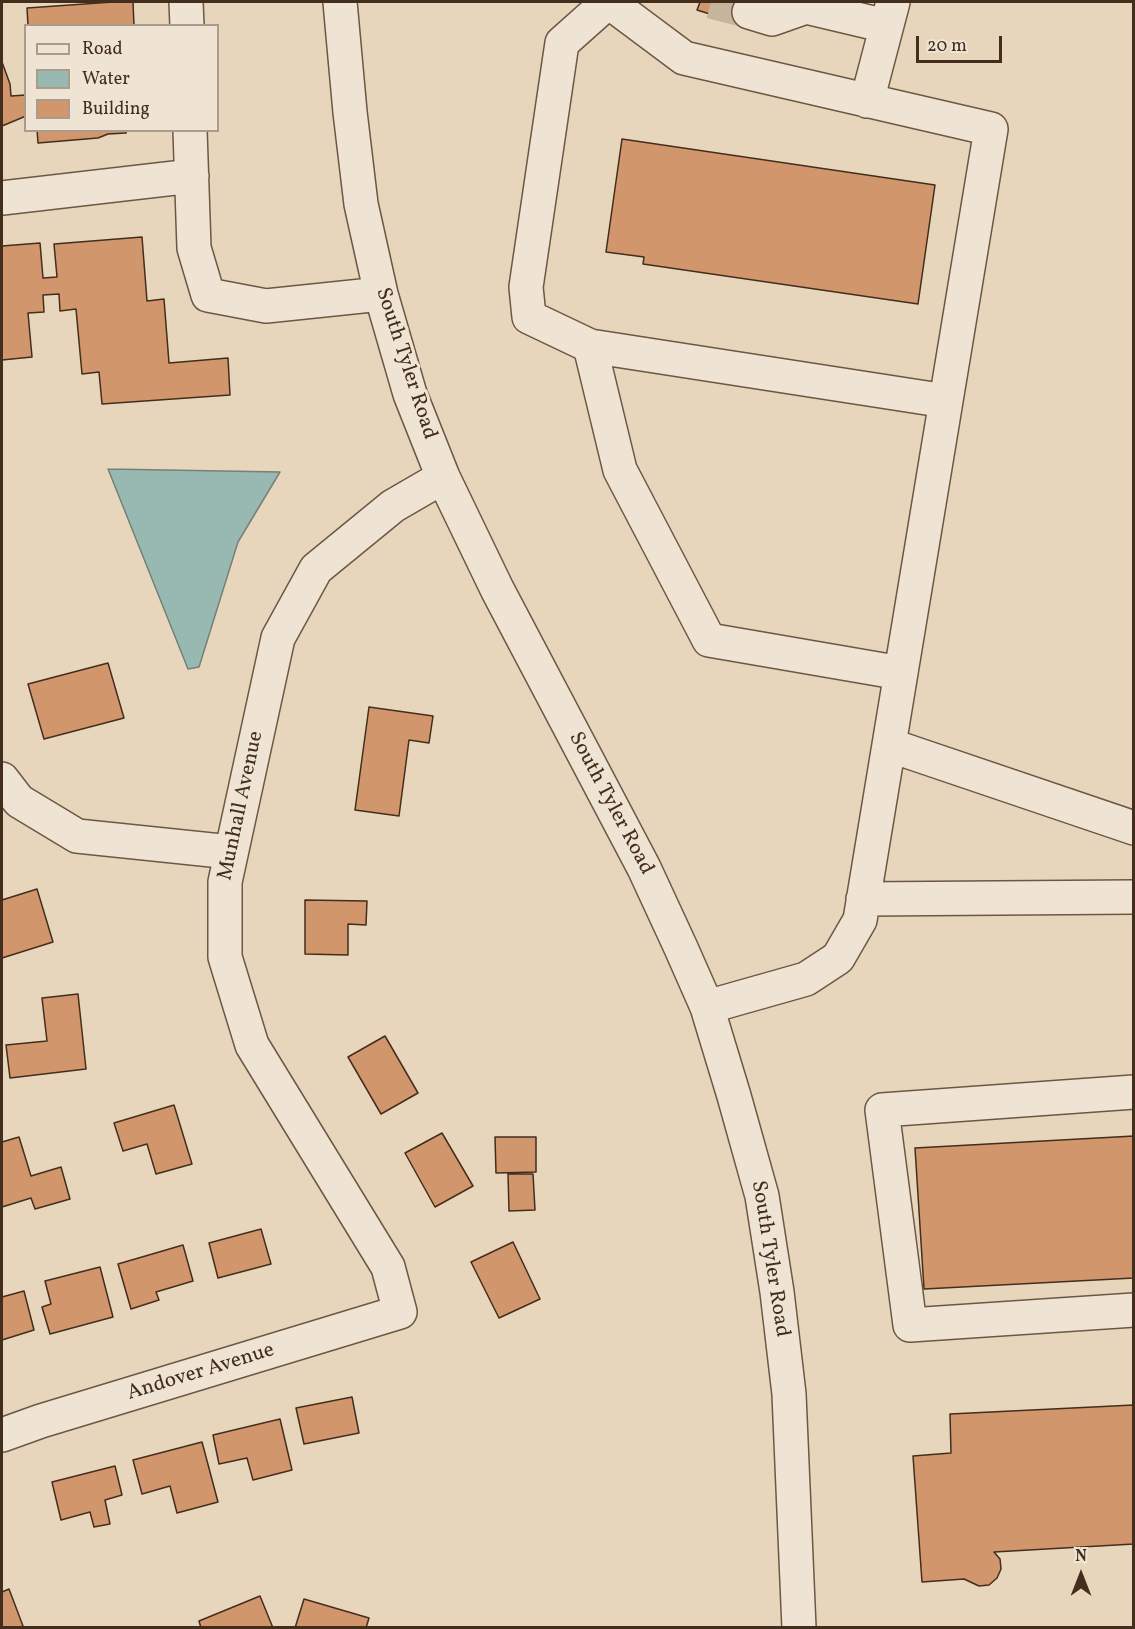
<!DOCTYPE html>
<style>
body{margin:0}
#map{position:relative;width:1135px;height:1629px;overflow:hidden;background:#e7d6bb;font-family:Vollkorn,serif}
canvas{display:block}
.frame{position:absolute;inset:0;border:3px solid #432d1d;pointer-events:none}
.legend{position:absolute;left:24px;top:24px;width:195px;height:108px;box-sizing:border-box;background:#efe4d3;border:2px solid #aa9b8a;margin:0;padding:8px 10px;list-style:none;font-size:18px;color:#432d1d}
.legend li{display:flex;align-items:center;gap:12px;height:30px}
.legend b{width:30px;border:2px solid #aa9b8a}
.north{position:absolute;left:1051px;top:1545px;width:60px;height:60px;-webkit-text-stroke:4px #efe4d3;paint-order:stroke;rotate:0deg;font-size:16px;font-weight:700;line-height:24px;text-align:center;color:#432d1d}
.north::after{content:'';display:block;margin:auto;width:21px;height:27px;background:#432d1d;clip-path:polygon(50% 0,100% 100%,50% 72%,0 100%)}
.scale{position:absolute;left:916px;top:36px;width:86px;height:27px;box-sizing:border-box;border:3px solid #432d1d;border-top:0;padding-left:8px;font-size:18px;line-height:21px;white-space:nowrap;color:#432d1d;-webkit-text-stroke:4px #efe4d3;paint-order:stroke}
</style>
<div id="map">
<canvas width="1135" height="1629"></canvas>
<div class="frame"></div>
<ul class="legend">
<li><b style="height:8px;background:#efe4d3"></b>Road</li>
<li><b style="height:16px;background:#97b9b1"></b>Water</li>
<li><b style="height:16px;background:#d2966d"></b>Building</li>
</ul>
<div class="north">N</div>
<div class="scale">20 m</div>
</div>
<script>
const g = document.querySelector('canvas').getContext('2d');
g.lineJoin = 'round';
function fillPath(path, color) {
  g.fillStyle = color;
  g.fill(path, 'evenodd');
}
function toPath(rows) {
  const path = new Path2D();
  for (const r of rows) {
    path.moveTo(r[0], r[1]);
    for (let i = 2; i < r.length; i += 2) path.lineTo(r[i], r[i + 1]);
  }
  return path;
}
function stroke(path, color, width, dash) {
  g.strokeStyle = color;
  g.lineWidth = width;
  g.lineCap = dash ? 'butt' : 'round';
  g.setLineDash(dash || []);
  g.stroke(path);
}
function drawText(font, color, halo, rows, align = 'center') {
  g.font = font + ' Vollkorn,serif';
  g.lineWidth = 6;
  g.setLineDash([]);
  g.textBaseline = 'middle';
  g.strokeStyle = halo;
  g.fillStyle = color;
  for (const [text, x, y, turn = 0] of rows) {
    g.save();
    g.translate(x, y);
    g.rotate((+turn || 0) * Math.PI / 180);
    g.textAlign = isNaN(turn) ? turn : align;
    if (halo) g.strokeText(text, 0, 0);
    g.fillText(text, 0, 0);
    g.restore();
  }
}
const water = toPath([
 [108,469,280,472,238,542,199,667,188,669,108,469]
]);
const building = toPath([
 [113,2,133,2,134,26,28,26,27,8,113,2],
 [700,2,752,2,745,25,697,10,700,2],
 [2,62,10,84,11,96,26,95,26,116,2,126,2,62],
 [37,130,126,130,126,133,108,134,98,138,38,143,37,130],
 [622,139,935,185,918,304,643,264,644,257,606,252,622,139],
 [142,237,147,301,164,299,169,363,228,358,230,395,102,404,99,372,82,374,76,309,60,311,59,294,43,295,44,312,28,313,32,357,2,360,2,246,40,243,43,278,57,277,54,244,142,237],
 [108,663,124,718,44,739,28,684,108,663],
 [369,707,433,716,429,743,409,740,399,816,355,810,369,707],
 [37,889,53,942,2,958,2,900,37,889],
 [305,900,367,901,366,925,348,924,348,955,305,954,305,900],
 [78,994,86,1069,10,1078,6,1045,47,1041,42,998,78,994],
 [385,1036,418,1093,381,1114,348,1057,385,1036],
 [174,1105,192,1164,156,1174,147,1144,123,1151,114,1123,174,1105],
 [442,1133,473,1186,435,1207,405,1153,442,1133],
 [1134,1136,1134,1278,924,1289,915,1148,1134,1136],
 [19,1137,31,1176,61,1167,70,1199,35,1209,31,1198,2,1207,2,1142,19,1137],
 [495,1137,536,1137,536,1172,496,1173,495,1137],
 [508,1174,533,1174,535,1210,509,1211,508,1174],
 [261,1229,271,1264,218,1278,209,1243,261,1229],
 [513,1242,540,1299,499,1318,471,1262,513,1242],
 [183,1245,193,1281,156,1292,159,1300,131,1309,118,1264,183,1245],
 [100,1267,113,1317,50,1334,42,1307,51,1304,45,1281,100,1267],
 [24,1291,34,1330,2,1340,2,1297,24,1291],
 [352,1397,359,1433,304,1444,296,1408,352,1397],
 [1134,1405,1134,1544,994,1552,1000,1559,1001,1569,997,1578,989,1585,979,1586,964,1579,922,1582,913,1456,951,1453,950,1414,1134,1405],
 [280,1419,292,1470,253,1480,247,1458,219,1464,213,1435,280,1419],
 [202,1442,218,1502,177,1513,170,1486,142,1494,133,1460,202,1442],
 [115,1466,122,1495,105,1500,110,1524,94,1527,90,1512,61,1520,52,1482,115,1466],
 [9,1589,23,1626,19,1628,2,1628,2,1592,9,1589],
 [260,1596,273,1628,201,1628,199,1621,260,1596],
 [304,1599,369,1618,366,1628,295,1628,304,1599]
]);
const minorTunnel = toPath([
 [711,2,749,12]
]);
const minor = toPath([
 [186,2,187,26],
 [340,2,350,112,361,204,381,294,410,394,443,477,497,589,644,868,681,948,707,1007,734,1096,762,1196,777,1292,789,1394,799,1628],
 [608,2,562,43,526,287,529,317,590,346,620,470,709,640,901,673],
 [609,2,684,58,991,129,860,920,838,958,806,979,707,1007],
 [800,2,806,7,886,26],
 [749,12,772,19,806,7],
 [867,101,893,2],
 [190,130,194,248,208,295,266,306,381,294],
 [2,198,192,176],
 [590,346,946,401],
 [889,745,1134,828],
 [2,779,19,801,77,836,231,852],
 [863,899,1134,897],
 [1134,1092,882,1110,910,1325,1134,1310],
 [2,1435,41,1421,400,1312,388,1267,252,1045,225,957,225,882,278,638,316,569,393,506,443,477]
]);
const streetNames = [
 ["South Tyler Road",405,364,72],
 ["South Tyler Road",610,804,62],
 ["Munhall Avenue",242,806,-78],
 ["South Tyler Road",769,1259,81],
 ["Andover Avenue",201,1373,-17]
];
fillPath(water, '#97b9b1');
stroke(water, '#758176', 1.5);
fillPath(building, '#d2966d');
stroke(building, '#432d1d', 1.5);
stroke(minorTunnel, '#c6b49b', 33, [33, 16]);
stroke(minor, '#6c5744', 36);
stroke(minor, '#efe4d3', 33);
drawText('21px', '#432d1d', '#efe4d3', streetNames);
</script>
